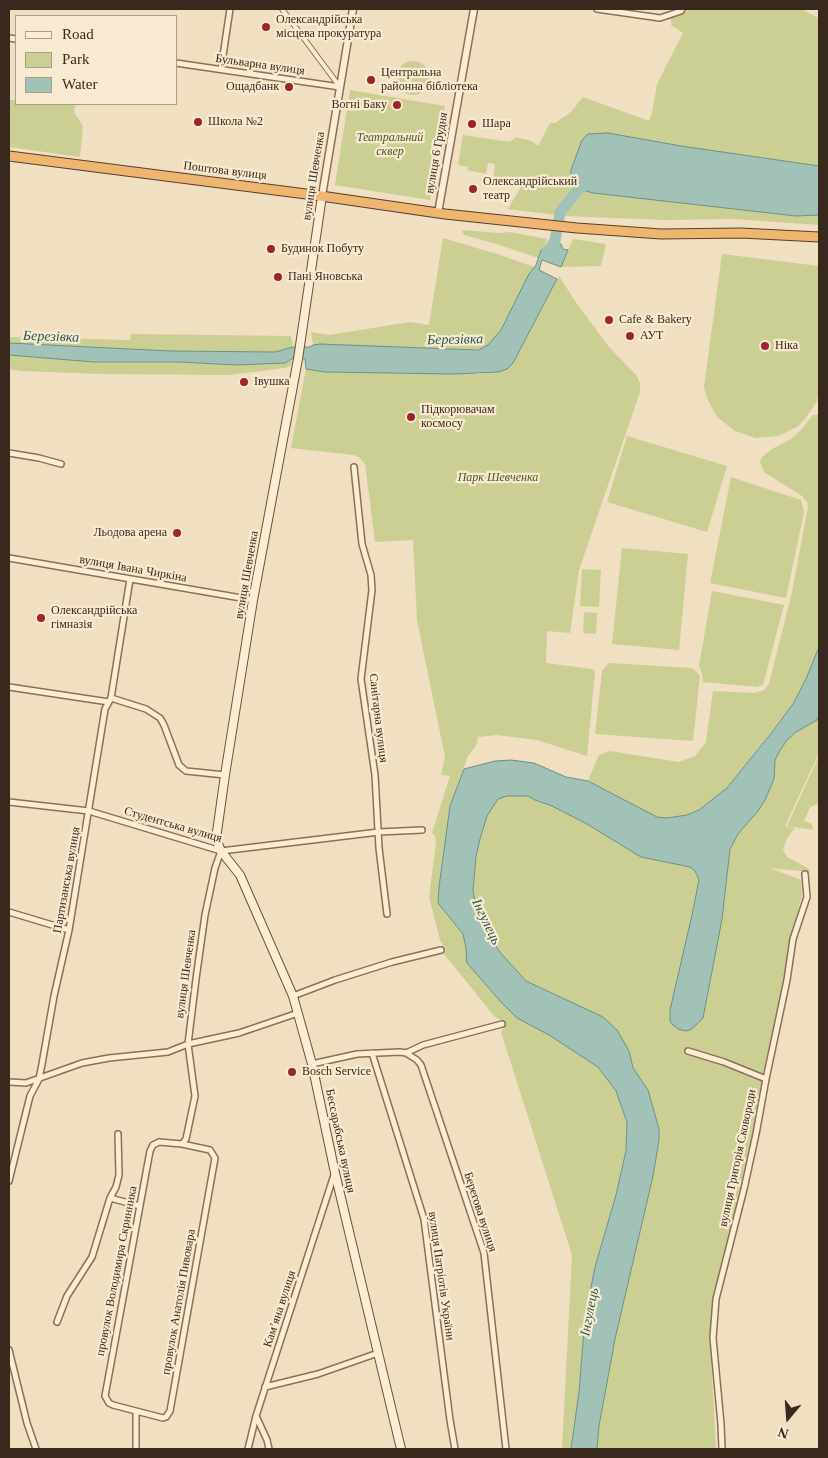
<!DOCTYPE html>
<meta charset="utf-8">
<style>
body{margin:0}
#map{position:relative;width:828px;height:1458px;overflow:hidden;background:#f0dfc0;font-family:Georgia,serif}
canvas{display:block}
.frame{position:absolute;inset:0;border:10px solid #39291c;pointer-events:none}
.legend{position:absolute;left:15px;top:15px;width:162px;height:90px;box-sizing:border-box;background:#f7ead0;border:1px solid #ab9d88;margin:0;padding:6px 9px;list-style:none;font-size:15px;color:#39291c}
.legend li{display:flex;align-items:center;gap:10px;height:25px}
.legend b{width:25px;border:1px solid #ab9d88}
.north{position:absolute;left:763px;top:1393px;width:50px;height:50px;-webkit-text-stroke:4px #f7ead0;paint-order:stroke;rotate:198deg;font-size:14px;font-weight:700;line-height:20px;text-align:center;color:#39291c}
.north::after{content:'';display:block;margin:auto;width:18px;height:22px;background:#39291c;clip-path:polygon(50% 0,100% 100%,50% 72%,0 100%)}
</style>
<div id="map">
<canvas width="828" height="1458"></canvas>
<div class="frame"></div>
<ul class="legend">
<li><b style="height:6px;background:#fbedd4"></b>Road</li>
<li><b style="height:14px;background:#cbcf94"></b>Park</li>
<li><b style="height:14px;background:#a3c2b7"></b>Water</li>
</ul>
<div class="north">N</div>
</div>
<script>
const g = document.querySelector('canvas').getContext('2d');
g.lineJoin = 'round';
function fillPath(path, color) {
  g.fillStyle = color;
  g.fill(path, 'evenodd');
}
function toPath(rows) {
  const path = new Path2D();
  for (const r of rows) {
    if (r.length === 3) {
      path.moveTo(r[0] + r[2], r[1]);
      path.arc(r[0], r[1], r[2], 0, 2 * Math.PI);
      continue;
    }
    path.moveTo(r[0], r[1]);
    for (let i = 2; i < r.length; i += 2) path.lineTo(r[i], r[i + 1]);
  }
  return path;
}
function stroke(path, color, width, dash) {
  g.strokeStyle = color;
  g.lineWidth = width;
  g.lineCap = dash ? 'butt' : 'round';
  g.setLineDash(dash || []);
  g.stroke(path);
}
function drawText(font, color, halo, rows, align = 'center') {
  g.font = font + ' Georgia,serif';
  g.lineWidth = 4.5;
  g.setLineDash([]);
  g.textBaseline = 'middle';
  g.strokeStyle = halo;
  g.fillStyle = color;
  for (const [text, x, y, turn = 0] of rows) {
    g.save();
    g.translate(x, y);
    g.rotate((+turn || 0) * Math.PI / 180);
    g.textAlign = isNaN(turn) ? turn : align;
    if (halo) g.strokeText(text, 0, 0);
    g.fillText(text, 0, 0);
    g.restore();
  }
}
const green = toPath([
 [684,9,801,9,819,18,819,166,681,146,608,133,588,134,582,140,579,189,593,193,796,216,819,215,819,225,733,219,666,220,563,216,508,209,522,185,493,181,495,164,488,163,486,174,467,170,468,167,458,165,463,135,510,142,516,137,531,141,538,146,550,123,555,123,571,112,583,97,649,121,652,113,657,84,683,33,671,25,671,17,682,13],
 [413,78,17],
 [350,90,445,106,430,200,335,185],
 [9,100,16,100,16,104,75,104,74,112,83,126,80,157,9,147],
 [462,230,499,233,510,232,547,239,544,248,541,250,538,258,497,244,464,235],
 [443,238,497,254,534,267,501,330,493,341,484,348,468,350,313,345,311,332,329,335,410,322,429,325],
 [573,239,606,244,601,266,561,267],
 [722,254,819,266,819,386,817,401,805,419,797,427,778,436,756,438,735,431,717,417,707,398,704,387],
 [559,276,575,301,609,347,636,375,640,383,640,392,579,570,570,633,547,631,546,663,592,669,595,672,587,756,537,740,497,735,478,737,477,744,468,756,450,806,451,920,463,934,466,948,467,963,500,1001,517,1018,549,1035,598,1067,616,1091,627,1122,626,1151,616,1195,595,1267,585,1318,579,1392,571,1449,562,1449,572,1255,501,1032,505,1025,504,1022,495,1017,444,954,446,950,440,940,429,897,436,842,435,836,432,833,450,776,441,775,445,757,417,620,413,540,375,542,365,464,359,457,353,455,291,448,306,369,325,372,385,373,479,374,498,372,513,363],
 [131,334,291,336,293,347,275,352,171,351,9,343,9,337,130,340],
 [9,355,94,362,179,362,236,365,285,363,292,360,291,366,284,368,229,375,99,374,22,371,9,369],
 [813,415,819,415,819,647,806,679,793,704,727,788,699,810,687,815,667,818,657,817,588,781,599,755,610,751,679,762,695,756,706,742,713,691,754,693,764,690,769,684,792,592,808,507,807,502,802,496,764,472,760,462,762,457,772,449,791,439,800,431],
 [627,436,727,466,707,532,607,502],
 [731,477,801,500,804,512,786,598,710,583],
 [622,548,688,554,679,650,612,644],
 [582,569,601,570,599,607,580,606],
 [712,591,784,605,763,685,757,687,703,682,702,673,699,666],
 [584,612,597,613,596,634,583,633],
 [609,663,692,668,700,675,693,741,595,734,602,671],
 [819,715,819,753,785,826,795,828,787,838,783,850,787,857,808,868,810,872,770,868,801,880,802,895,791,936,785,975,763,1074,715,1057,713,1062,763,1080,754,1131,713,1296,710,1338,716,1449,597,1449,599,1426,615,1339,653,1176,659,1140,659,1128,648,1090,633,1068,629,1051,559,996,526,981,499,951,478,916,473,891,476,856,480,839,487,816,498,799,507,796,528,796,535,800,552,806,587,824,641,857,690,867,695,871,699,880,692,915,697,1025,703,1018,722,919,730,849,738,834,758,811,774,779,775,760,779,752,786,740,796,732,817,720],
 [819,756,819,803,810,807,804,821,812,824,813,830,787,826]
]);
const water = toPath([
 [608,133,681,146,819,166,819,215,796,216,593,193,579,189,571,182,571,170,582,140,588,134,608,133],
 [552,241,561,244,563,249,568,250,561,267,542,260,539,270,557,279,513,363,507,369,498,372,454,374,325,372,306,369,305,359,295,357,285,363,236,365,179,362,94,362,9,355,9,343,171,351,275,352,293,347,310,347,313,345,320,344,478,350,488,345,501,330,529,274,536,265,541,250,548,245,552,241],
 [819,647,819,715,817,720,796,732,787,740,779,752,775,760,774,779,765,800,758,811,738,834,730,849,722,919,703,1018,692,1029,686,1031,678,1029,673,1025,670,1021,670,1010,692,915,699,880,695,871,690,867,641,857,587,824,552,806,535,800,528,796,507,796,498,799,487,816,480,839,476,856,473,891,478,916,499,951,526,981,603,1017,617,1030,629,1051,633,1068,648,1090,659,1129,659,1140,653,1176,615,1339,599,1426,597,1449,571,1449,579,1392,585,1318,595,1267,616,1195,626,1151,627,1122,616,1091,598,1067,549,1035,517,1018,500,1001,467,963,466,948,463,934,438,903,439,887,450,806,464,769,495,761,511,760,534,763,566,777,588,781,657,817,667,818,687,815,699,810,727,788,772,732,793,704,806,679,819,647]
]);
const river = toPath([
 [547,252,555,241,560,212,579,189,589,180]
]);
const pedestrian = toPath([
 [282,9,340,87]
]);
const minor = toPath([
 [597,9,660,18,681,11,682,9],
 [9,38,16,39],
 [176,63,340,87],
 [221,69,230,9],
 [9,453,39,458,61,464],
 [354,467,362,544,371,575,372,590,361,679,375,775,379,848,387,914],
 [9,558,253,600],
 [9,687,109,702],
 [111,698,146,709,160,718,164,725,179,765,186,771,225,775],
 [9,802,89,811,221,851,379,832,422,830],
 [9,912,69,930],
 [293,996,335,980,392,962,441,950],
 [688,1051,724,1062,766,1079],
 [372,1053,424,1219,450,1420,455,1449],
 [406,1053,417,1060,421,1065,484,1253,506,1449],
 [312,1064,357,1054,400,1052,406,1053,423,1045,502,1024],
 [9,1082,26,1083,82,1063,109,1058,168,1052,188,1044,239,1033,298,1013],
 [159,1142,182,1144,210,1150,215,1158,170,1411,166,1417,163,1418,113,1405,109,1403,105,1396,150,1151,153,1145,159,1142],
 [182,1144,186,1139,195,1096,188,1044,196,979,205,915,215,868,221,851],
 [9,1181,30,1096,39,1079,42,1064,54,996,69,930,105,709,111,698,130,579],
 [110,1198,140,1206],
 [57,1322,67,1296,92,1257,110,1198,116,1187,119,1175,118,1134],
 [9,1350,27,1423,36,1449],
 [265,1387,318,1374,378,1353],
 [136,1412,136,1449],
 [248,1449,256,1416],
 [269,1449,267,1440,256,1416,334,1175],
 [722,1449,721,1424,713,1338,716,1299,744,1189,756,1134,766,1079,787,980,793,939,807,897,805,874]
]);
const tertiary = toPath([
 [322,196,353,9],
 [438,213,474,9]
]);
const secondary = toPath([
 [322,196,298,359,253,600,225,775,216,839,221,851,240,875,293,996,312,1064,335,1173,401,1449]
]);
const trunk = toPath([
 [9,156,314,195,445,214,577,228,661,234,741,233,819,237]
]);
const markers = [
 [266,27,5,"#9d242b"],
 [371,80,5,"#9d242b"],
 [289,87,5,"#9d242b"],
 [397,105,5,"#9d242b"],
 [198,122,5,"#9d242b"],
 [472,124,5,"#9d242b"],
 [473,189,5,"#9d242b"],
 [271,249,5,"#9d242b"],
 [278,277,5,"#9d242b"],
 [609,320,5,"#9d242b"],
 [630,336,5,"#9d242b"],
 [765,346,5,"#9d242b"],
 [244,382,5,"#9d242b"],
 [411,417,5,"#9d242b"],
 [177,533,5,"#9d242b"],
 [41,618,5,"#9d242b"],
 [292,1072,5,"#9d242b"]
];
const poiNames = [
 ["Олександрійська",276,20],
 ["місцева прокуратура",276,34],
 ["Центральна",381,73],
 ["районна бібліотека",381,87],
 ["Ощадбанк",279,87,"right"],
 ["Вогні Баку",387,105,"right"],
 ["Школа №2",208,122],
 ["Шара",482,124],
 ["Олександрійський",483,182],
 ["театр",483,196],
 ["Будинок Побуту",281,249],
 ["Пані Яновська",288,277],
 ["Cafe & Bakery",619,320],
 ["АУТ",640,336],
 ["Ніка",775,346],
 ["Івушка",254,382],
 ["Підкорювачам",421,410],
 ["космосу",421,424],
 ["Льодова арена",167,533,"right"],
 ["Олександрійська",51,611],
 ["гімназія",51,625],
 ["Bosch Service",302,1072]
];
const streetNames = [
 ["Бульварна вулиця",260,65,8],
 ["вулиця 6 Грудня",437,153,-80],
 ["Поштова вулиця",225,171,7],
 ["вулиця Шевченка",314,176,-81],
 ["вулиця Івана Чиркіна",133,569,10],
 ["вулиця Шевченка",247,575,-80],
 ["Санітарна вулиця",378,718,83],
 ["Студентська вулиця",173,825,16],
 ["Партизанська вулиця",67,880,-80],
 ["вулиця Шевченка",186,974,-82],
 ["Бессарабська вулиця",340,1141,78],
 ["вулиця Григорія Сковороди",738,1158,-78],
 ["Берегова вулиця",480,1212,72],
 ["провулок Володимира Скринника",117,1271,-79],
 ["вулиця Патріотів України",441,1276,82],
 ["провулок Анатолія Пивовара",179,1302,-80],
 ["Камʼяна вулиця",280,1309,-72]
];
const parkNames = [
 ["Театральний",390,138],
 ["сквер",390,152],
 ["Парк Шевченка",498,478]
];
const waterNames = [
 ["Березівка",51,337,2],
 ["Березівка",455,340,-1],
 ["Інгулець",486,922,64],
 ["Інгулець",590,1312,-79]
];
fillPath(green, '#cbcf94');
fillPath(water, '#a3c2b7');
stroke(water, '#6a9185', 1);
stroke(river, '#a3c2b7', 11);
stroke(pedestrian, '#8b7057', 6);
stroke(minor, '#8b7057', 8);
stroke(tertiary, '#8b7057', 9);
stroke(secondary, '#6c513a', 10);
stroke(trunk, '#583e2c', 11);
stroke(pedestrian, '#fbedd4', 4);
stroke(minor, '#fbedd4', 5);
stroke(tertiary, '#fbedd4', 6);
stroke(secondary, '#fbedd4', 8);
stroke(trunk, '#eeb671', 9);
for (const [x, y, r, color] of markers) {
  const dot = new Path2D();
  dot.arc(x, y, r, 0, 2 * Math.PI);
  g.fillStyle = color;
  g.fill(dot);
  stroke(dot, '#f7ead0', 2);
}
drawText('12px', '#39291c', '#f7ead0', poiNames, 'left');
drawText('12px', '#39291c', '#f7ead0', streetNames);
drawText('italic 12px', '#4c5722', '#f7ead0', parkNames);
drawText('italic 14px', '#2b5a54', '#f7ead0', waterNames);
</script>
